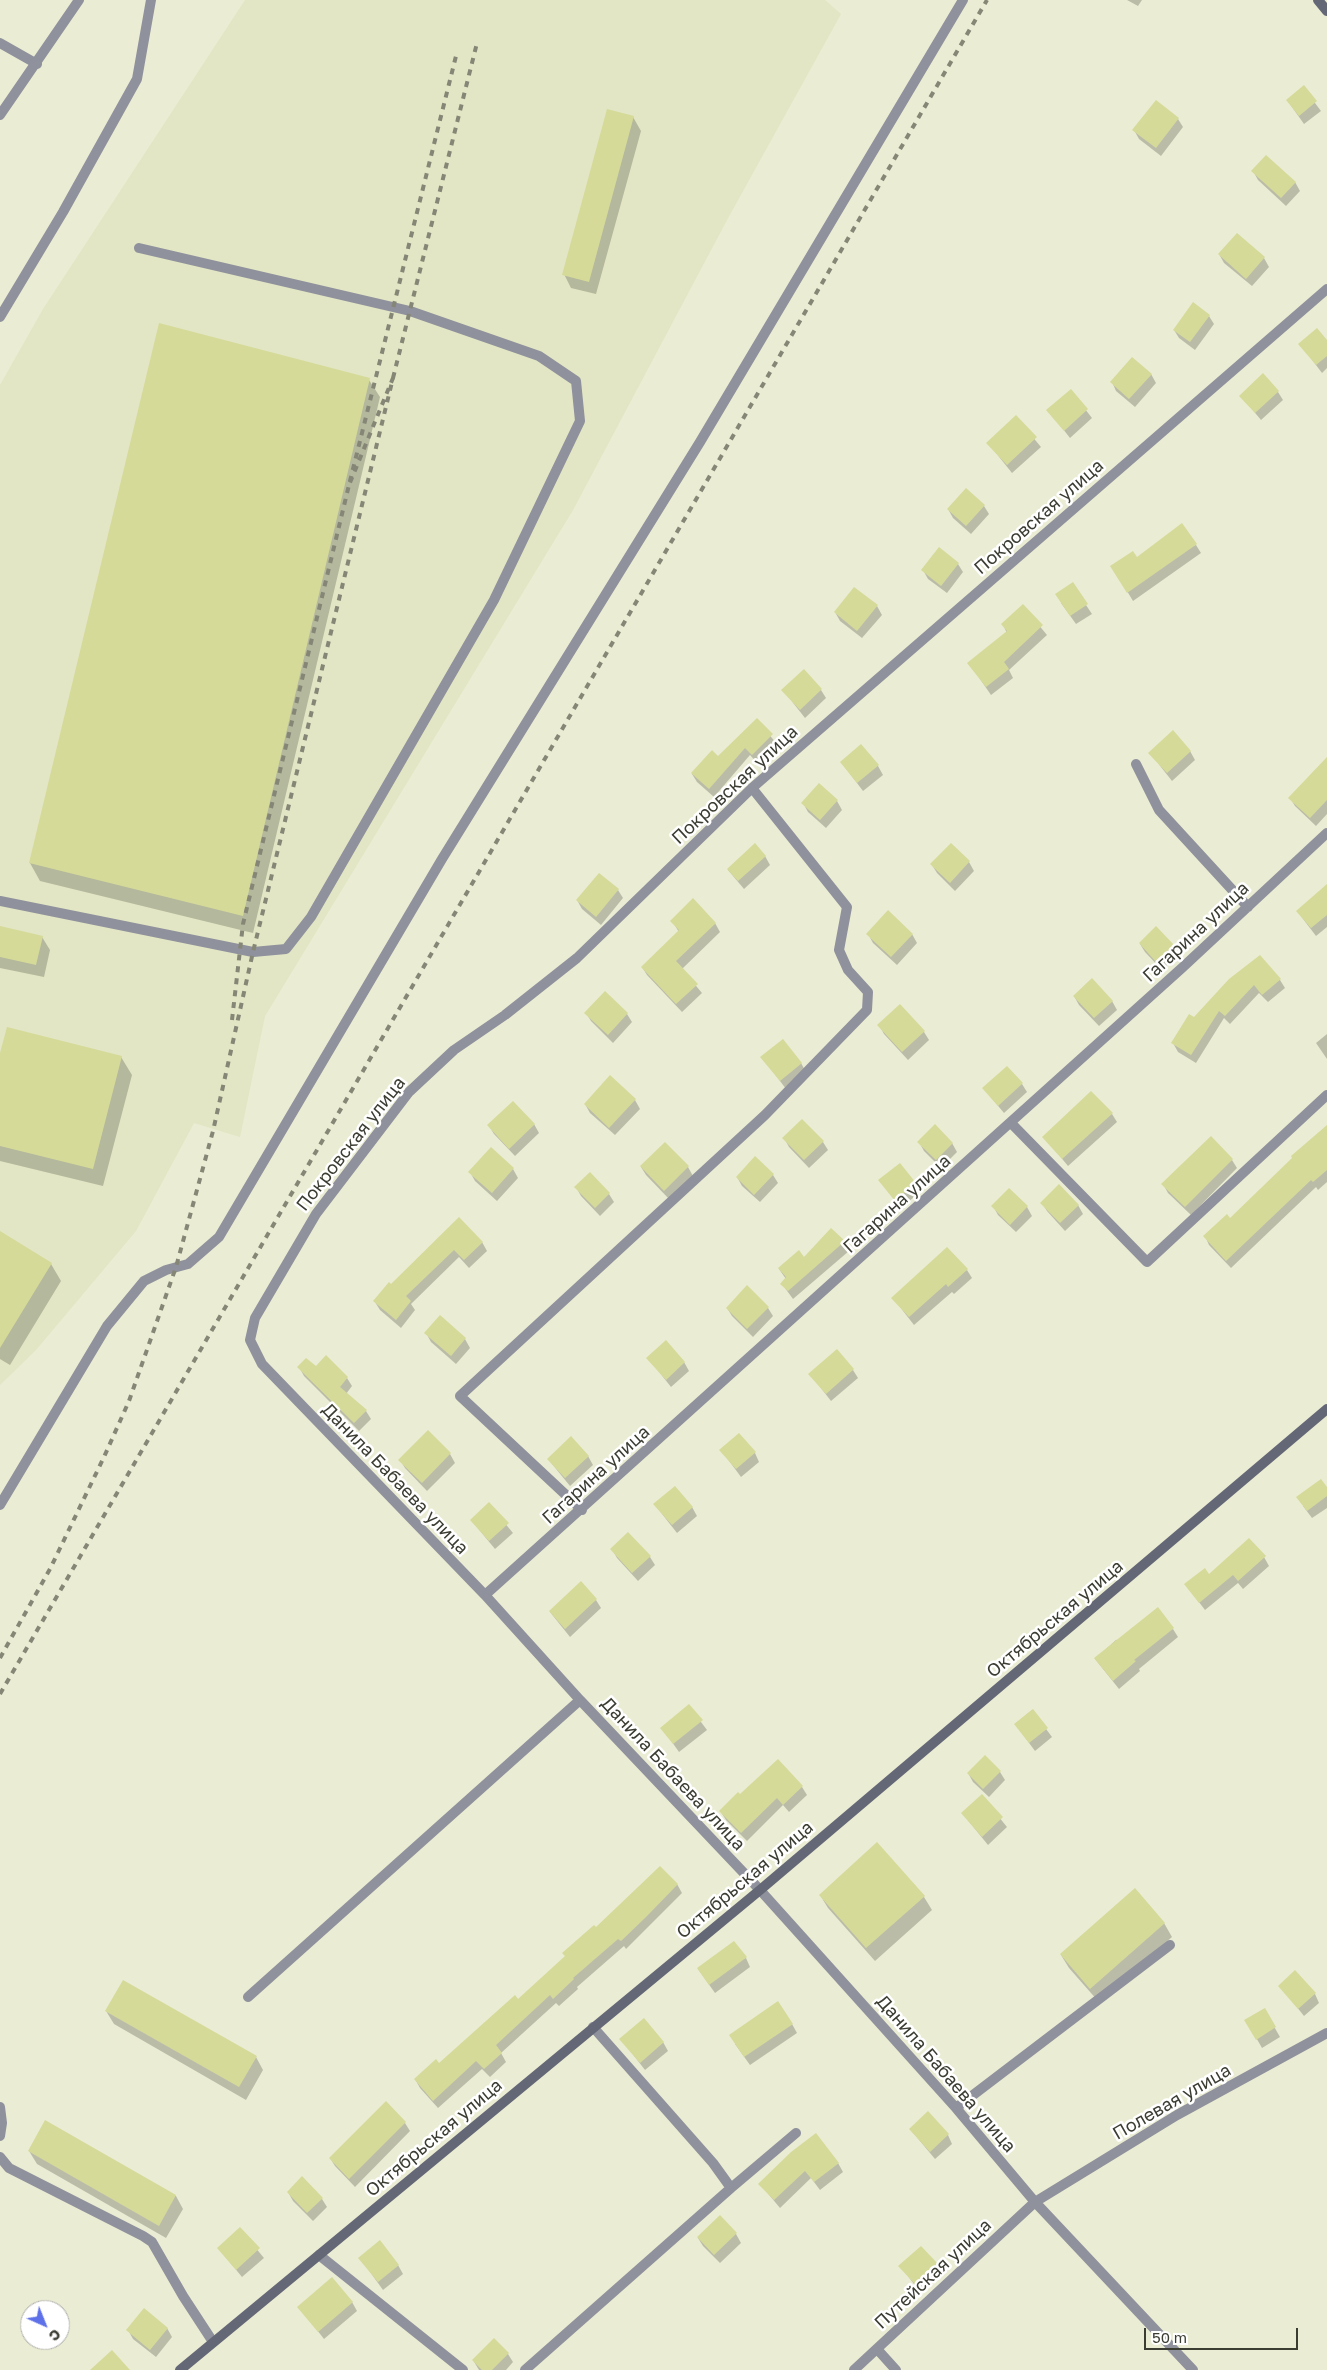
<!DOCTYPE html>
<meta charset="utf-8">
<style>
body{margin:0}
#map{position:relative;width:1327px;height:2370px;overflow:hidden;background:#eaecd3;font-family:"Golos Text",sans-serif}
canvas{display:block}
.north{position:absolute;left:20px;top:2300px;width:50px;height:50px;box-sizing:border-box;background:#fff;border:1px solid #b1b1ad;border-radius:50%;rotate:136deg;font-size:14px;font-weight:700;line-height:20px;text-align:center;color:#3b3c32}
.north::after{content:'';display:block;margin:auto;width:18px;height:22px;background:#5e71e8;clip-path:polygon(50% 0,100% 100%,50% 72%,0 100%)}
.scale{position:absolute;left:1144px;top:2328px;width:154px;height:22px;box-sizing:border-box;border:2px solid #3b3c32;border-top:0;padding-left:6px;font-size:15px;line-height:18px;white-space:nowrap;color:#3b3c32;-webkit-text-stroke:4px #fff;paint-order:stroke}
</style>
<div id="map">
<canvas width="1327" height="2370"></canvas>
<div class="north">С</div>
<div class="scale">50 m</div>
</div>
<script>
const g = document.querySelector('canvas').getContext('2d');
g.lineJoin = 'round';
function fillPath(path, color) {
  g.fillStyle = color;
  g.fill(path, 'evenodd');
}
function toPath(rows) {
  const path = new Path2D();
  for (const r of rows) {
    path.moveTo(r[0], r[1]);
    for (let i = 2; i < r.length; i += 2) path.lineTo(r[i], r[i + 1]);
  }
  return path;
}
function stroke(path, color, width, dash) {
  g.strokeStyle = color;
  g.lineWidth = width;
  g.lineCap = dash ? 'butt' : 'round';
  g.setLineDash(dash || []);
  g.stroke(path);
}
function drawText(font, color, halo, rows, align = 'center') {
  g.font = font + ' "Golos Text",sans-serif';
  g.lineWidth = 5;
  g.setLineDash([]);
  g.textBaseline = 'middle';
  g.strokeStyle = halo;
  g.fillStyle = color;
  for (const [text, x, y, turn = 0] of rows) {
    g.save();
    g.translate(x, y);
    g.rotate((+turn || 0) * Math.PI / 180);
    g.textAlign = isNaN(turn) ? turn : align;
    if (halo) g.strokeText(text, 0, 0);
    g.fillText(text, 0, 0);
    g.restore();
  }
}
const built = toPath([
 [245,0,825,0,841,14,727,220,573,510,265,1016,240,1137,194,1123,136,1231,36,1350,0,1385,0,385,43,309]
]);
const shadow = toPath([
 [1127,0,1142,0,1138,6],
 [1303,87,1321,111,1304,124,1287,100],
 [633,117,641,131,596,294,571,288,564,274],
 [1178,119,1183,127,1161,156,1139,139,1134,130],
 [1253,171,1295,182,1300,191,1286,206,1258,180],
 [1237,234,1264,258,1269,267,1252,286,1224,263,1219,254],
 [1209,316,1214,324,1195,350,1179,338,1174,330],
 [1327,342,1327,368,1322,373,1300,344],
 [1151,374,1156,383,1135,407,1116,391,1112,382],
 [369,380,380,397,253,933,40,881,30,863],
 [1071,391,1092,418,1070,438,1048,410],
 [1278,392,1283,400,1261,420,1241,396],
 [1016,417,1041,447,1012,473,988,443],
 [984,506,989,514,971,534,953,518,948,509],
 [1196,545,1201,553,1133,601,1112,566],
 [958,564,963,572,947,593,928,579,923,570],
 [1072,584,1092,614,1076,624,1061,603],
 [877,606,882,615,862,638,840,621,835,612],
 [1023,606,1047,635,1009,670,1013,678,991,695,969,663,1007,633,1003,625],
 [783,690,821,690,826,698,805,718],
 [757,720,777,744,757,763,750,755,714,797,697,782,692,774,718,757],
 [1190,751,1195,760,1172,781,1150,753],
 [1327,759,1327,814,1316,826,1295,806,1290,798],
 [841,762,878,766,883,775,863,791],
 [819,785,837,801,842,810,826,828,808,812,803,803],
 [951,845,969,862,974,871,955,891,937,873,932,865],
 [765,856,770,865,744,889,728,870],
 [1327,886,1327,927,1316,936,1297,911],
 [618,890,623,898,601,925,582,909,577,900],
 [672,921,715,923,720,932,682,969,702,993,682,1012,647,975,642,967,679,932],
 [0,927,42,937,50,950,44,977,0,968],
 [868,934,912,934,917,943,897,965,873,943],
 [1140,944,1173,946,1178,954,1162,970,1145,952],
 [1230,980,1280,980,1285,988,1268,1002,1259,993,1230,1024,1224,1018,1196,1063,1178,1052,1173,1043],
 [605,993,627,1014,632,1022,613,1043,591,1021,586,1013],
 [1074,996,1112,1001,1117,1010,1099,1026,1079,1005],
 [879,1025,924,1032,929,1040,908,1060,884,1034],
 [1327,1034,1327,1059,1316,1043],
 [121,1057,132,1075,103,1186,0,1161,0,1058],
 [762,1057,801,1063,806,1072,786,1089],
 [610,1077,635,1100,640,1109,615,1135,590,1113,585,1104],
 [1022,1084,1027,1092,1004,1113,984,1089],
 [1112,1114,1117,1122,1068,1166,1044,1137],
 [534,1124,539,1133,515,1156,494,1134,489,1126],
 [1327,1126,1327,1182,1318,1190,1316,1187,1231,1268,1209,1245,1205,1236,1230,1220],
 [784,1138,823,1142,828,1150,809,1168,789,1147],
 [919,1142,952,1143,957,1152,941,1168,924,1151],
 [665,1144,688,1167,693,1176,669,1199,646,1175,641,1167],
 [491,1149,513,1169,518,1178,497,1201,475,1181,470,1172],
 [1232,1160,1237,1168,1191,1215,1168,1193,1163,1184],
 [900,1164,920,1192,901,1208,880,1181],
 [590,1174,609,1194,614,1202,600,1216,581,1196,576,1187],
 [773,1175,778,1183,760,1202,742,1186,737,1177],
 [1042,1203,1078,1205,1083,1214,1065,1231,1047,1211],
 [993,1206,1027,1207,1032,1216,1016,1232,998,1215],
 [459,1218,482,1242,487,1251,469,1268,459,1257,411,1304,415,1310,401,1328,380,1310,375,1302],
 [831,1230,844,1242,849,1251,793,1299,782,1284,786,1279,779,1269,804,1259],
 [0,1232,51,1264,61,1281,10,1365,0,1359],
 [967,1270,972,1278,954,1294,952,1292,914,1325,893,1298],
 [727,1308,768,1308,773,1316,753,1337,732,1316],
 [440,1317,465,1339,470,1348,456,1364,431,1342,426,1333],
 [326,1357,347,1378,352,1386,346,1394,366,1411,371,1419,359,1431,304,1376,299,1367,316,1368],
 [648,1358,684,1362,689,1371,671,1387],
 [853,1370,858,1378,831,1401,810,1374],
 [428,1432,450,1454,455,1463,427,1491,405,1468,400,1460],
 [721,1450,755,1453,759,1462,741,1477],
 [588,1456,593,1465,570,1486,548,1459],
 [1327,1489,1327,1508,1312,1518,1303,1506],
 [489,1504,513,1533,495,1549,471,1520],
 [655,1505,692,1507,697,1516,677,1533],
 [612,1549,650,1557,655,1565,638,1581,617,1558],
 [1264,1557,1269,1566,1243,1589,1238,1583,1205,1610,1186,1585],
 [596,1600,601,1608,570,1637,550,1612],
 [1173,1629,1178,1637,1139,1669,1140,1671,1119,1689,1095,1659,1116,1640],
 [689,1706,707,1730,679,1752,662,1728],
 [1032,1710,1052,1737,1035,1751,1015,1724],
 [778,1761,802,1787,807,1795,789,1812,783,1805,747,1841,726,1820,721,1812],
 [1000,1772,1005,1780,989,1797,973,1782,968,1773],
 [982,1796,1007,1827,988,1845,962,1813],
 [677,1884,682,1893,626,1949,624,1946,577,1987,578,1989,559,2006,556,2003,501,2053,506,2062,490,2077,482,2069,438,2108,420,2088,415,2079,439,2064,518,2001],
 [820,1895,924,1897,932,1910,875,1961,828,1908],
 [1164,1923,1172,1937,1098,2001,1069,1968,1061,1955],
 [746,1958,750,1967,715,1993,698,1969],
 [1280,1986,1315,1994,1319,2003,1304,2016],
 [1264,2009,1280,2037,1262,2048,1246,2020],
 [106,2011,256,2057,263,2070,246,2100,114,2024],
 [792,2024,797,2033,750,2065,735,2044],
 [621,2039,663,2042,668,2051,645,2070],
 [386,2103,405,2123,410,2131,355,2187,335,2166,330,2158],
 [46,2122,176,2196,183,2209,166,2238,37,2164,29,2151],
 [910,2129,948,2135,952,2144,935,2159],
 [792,2153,838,2163,843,2172,820,2190,811,2178,780,2208,760,2184],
 [288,2192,322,2199,327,2207,313,2221,293,2201],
 [720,2217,736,2234,741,2243,720,2263,703,2246,698,2238],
 [240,2229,264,2258,242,2277,218,2248],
 [360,2258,398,2265,403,2274,383,2290],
 [900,2266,938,2266,942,2275,921,2293],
 [352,2302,357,2311,324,2339,299,2307],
 [167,2328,172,2337,156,2357,133,2339,128,2330],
 [494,2340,508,2354,513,2362,506,2370,479,2370,473,2360]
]);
const building = toPath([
 [1304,85,1317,101,1299,116,1286,100],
 [1156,100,1179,118,1156,148,1132,130],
 [607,109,634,116,589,282,562,275],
 [1266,155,1296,182,1281,198,1251,171],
 [1237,233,1265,257,1246,279,1218,254],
 [1193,302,1210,315,1190,342,1173,330],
 [159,323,370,378,243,916,29,863],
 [1317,328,1327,340,1327,356,1316,365,1298,344],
 [1132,357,1152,374,1129,399,1110,382],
 [1263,373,1279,391,1255,413,1239,396],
 [1071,389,1088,409,1064,431,1046,410],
 [1016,415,1037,437,1007,465,986,443],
 [966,488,985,505,966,526,947,509],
 [1182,523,1197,544,1127,593,1110,566,1133,551,1137,557],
 [939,547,959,563,941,586,921,570],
 [1073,582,1088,604,1070,616,1055,594],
 [854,587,878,605,857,631,834,612],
 [1023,604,1043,625,1004,662,1009,669,986,687,967,663,1007,631,1001,624],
 [804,669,822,689,800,710,781,690],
 [757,718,773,734,752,755,745,748,709,789,691,773,712,750,718,756],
 [1173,730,1191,751,1167,773,1148,753],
 [861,744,879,765,857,783,840,762],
 [1327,757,1327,800,1310,818,1288,798],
 [819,783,838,800,820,820,801,803],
 [755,843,766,856,738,881,727,869],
 [951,843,970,861,950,883,930,864],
 [599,873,619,889,596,917,576,900],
 [1327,884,1327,915,1311,928,1296,911],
 [693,898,716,923,676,961,698,984,676,1004,641,967,679,930,670,921],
 [888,910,913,934,891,957,866,934],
 [0,926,43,936,36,965,0,957],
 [1156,926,1174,945,1156,962,1139,943],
 [1260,955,1281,979,1262,995,1254,985,1225,1016,1219,1011,1191,1055,1171,1043,1189,1014,1194,1017,1229,979],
 [1092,978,1113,1001,1094,1018,1073,996],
 [605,991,628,1013,608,1035,584,1013],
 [900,1004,925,1031,902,1052,877,1025],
 [7,1027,122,1056,93,1169,0,1146,0,1053],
 [783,1039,802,1063,780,1081,760,1057],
 [1007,1066,1023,1083,998,1106,982,1088],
 [610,1075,636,1099,609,1128,584,1104],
 [1091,1091,1113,1113,1062,1159,1042,1137],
 [513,1101,535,1124,509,1149,487,1125],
 [802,1119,824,1141,804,1160,782,1138],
 [935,1124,953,1143,936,1160,917,1142],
 [1327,1125,1327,1170,1313,1182,1311,1180,1226,1261,1203,1236,1227,1214,1230,1218,1292,1158,1291,1156],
 [1211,1136,1233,1159,1185,1207,1161,1184],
 [665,1142,689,1166,664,1191,640,1166],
 [491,1147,514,1168,492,1193,468,1172],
 [755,1156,774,1174,754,1195,736,1177],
 [900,1163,916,1183,895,1201,878,1180],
 [590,1172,610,1193,595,1208,574,1187],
 [1059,1184,1079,1205,1060,1223,1040,1203],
 [1009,1188,1028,1206,1010,1225,991,1206],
 [459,1217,483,1242,464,1260,454,1250,406,1296,411,1301,396,1320,373,1301,389,1282,391,1284],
 [831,1228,845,1241,788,1291,780,1284,786,1277,778,1268,799,1250,804,1257],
 [0,1231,52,1263,0,1348],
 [947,1247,968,1269,948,1287,946,1284,909,1317,891,1298],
 [747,1285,769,1307,747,1329,726,1308],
 [440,1315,466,1338,451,1356,424,1333],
 [666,1340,685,1362,666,1380,646,1358],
 [837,1349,854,1369,826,1394,808,1374],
 [326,1355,348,1377,340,1387,367,1410,354,1423,297,1367,306,1358,316,1366],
 [428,1430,451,1453,422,1483,398,1460],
 [739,1433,756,1452,736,1469,719,1450],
 [571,1436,589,1456,565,1478,547,1459],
 [1321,1479,1327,1487,1327,1496,1307,1511,1296,1497],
 [675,1486,693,1507,672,1525,653,1504],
 [489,1502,509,1523,489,1541,470,1520],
 [628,1532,651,1556,632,1573,610,1549],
 [1249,1538,1266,1556,1238,1581,1233,1575,1199,1603,1184,1584,1205,1568,1209,1574],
 [581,1581,597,1599,565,1629,549,1611],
 [1158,1607,1174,1628,1134,1660,1136,1661,1113,1681,1094,1658],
 [689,1704,703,1720,673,1744,660,1728],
 [1033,1709,1048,1728,1029,1743,1014,1724],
 [985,1755,1001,1771,983,1789,967,1773],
 [778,1759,803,1786,783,1805,777,1798,741,1833,719,1811,738,1792,740,1794],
 [982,1794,1003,1817,982,1837,961,1813],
 [877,1842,925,1896,866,1948,819,1895],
 [660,1866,678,1884,646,1917,621,1941,618,1939,573,1978,574,1979,553,1999,550,1995,496,2045,502,2053,484,2069,476,2061,433,2101,414,2079,436,2059,439,2063,515,1995,518,1999,565,1956,562,1953,594,1925,596,1927],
 [1135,1888,1165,1923,1090,1989,1060,1954],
 [734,1941,747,1957,709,1985,697,1968],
 [1295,1970,1316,1993,1298,2009,1278,1986],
 [123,1980,257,2056,239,2087,105,2011],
 [778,2001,793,2024,744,2057,729,2035],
 [1265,2008,1276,2027,1256,2040,1244,2020],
 [644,2018,664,2042,640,2063,619,2039],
 [386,2101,406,2122,349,2179,329,2158],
 [928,2111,949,2134,930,2152,909,2129],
 [45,2120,176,2195,159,2226,28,2151],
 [816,2133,839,2163,814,2182,805,2171,774,2200,758,2184,791,2152],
 [302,2176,323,2198,307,2213,287,2192],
 [720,2215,737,2233,714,2255,697,2237],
 [240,2227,260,2248,236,2270,217,2248],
 [380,2240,399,2265,378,2282,358,2258],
 [921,2246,939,2265,916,2285,898,2266],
 [332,2277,353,2302,318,2332,297,2307],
 [144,2308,168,2328,150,2350,126,2330],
 [494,2338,509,2353,492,2370,482,2370,472,2360],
 [112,2350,130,2370,90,2370]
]);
const lane = toPath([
 [0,43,37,64],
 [0,317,63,212,137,79,151,0],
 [0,901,253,952,286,949,311,917,494,600,580,421,576,381,539,356,410,311,139,248],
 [0,2107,2,2123,0,2136],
 [0,2157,9,2168,143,2236,152,2242,183,2296,213,2342]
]);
const street = toPath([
 [0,115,79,0],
 [1136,764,1159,810,1248,907],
 [1011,1123,1147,1262,1327,1095],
 [0,1505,107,1326,144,1281,166,1270,188,1264,219,1237,442,859,700,442,963,0],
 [582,1510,460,1396,765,1115,867,1010,868,992,848,970,839,950,847,907,752,788],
 [485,1595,1183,967,1327,833],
 [248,1997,580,1700],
 [956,2108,1170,1945],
 [731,2188,796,2133],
 [319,2255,463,2370],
 [877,2349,896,2370],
 [525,2370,731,2188,713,2163,593,2027],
 [854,2370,1035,2202,1177,2115,1327,2033],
 [1193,2370,1035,2202,956,2108,760,1890,580,1700,485,1595,262,1364,250,1340,255,1318,316,1214,409,1092,454,1050,505,1015,577,958,752,788,1327,289]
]);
const secondary = toPath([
 [1318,0,1327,11],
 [180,2370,760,1890,1327,1409]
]);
const rail = toPath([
 [393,378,477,43],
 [232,1020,243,924,349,485],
 [0,1658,50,1569,104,1457,129,1401,176,1267,213,1131,253,952,393,378,349,485,456,56],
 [0,1694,987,0]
]);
const streetNames = [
 ["Покровская улица",1039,517,-41],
 ["Покровская улица",735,785,-43],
 ["Гагарина улица",1196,932,-43],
 ["Покровская улица",351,1144,-52],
 ["Гагарина улица",897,1204,-42],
 ["Гагарина улица",596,1475,-42],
 ["Данила Бабаева улица",395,1479,46],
 ["Октябрьская улица",1055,1619,-40],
 ["Данила Бабаева улица",673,1774,47],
 ["Октябрьская улица",745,1880,-40],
 ["Данила Бабаева улица",946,2074,49],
 ["Полевая улица",1172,2102,-30],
 ["Октябрьская улица",434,2138,-40],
 ["Путейская улица",933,2274,-43]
];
fillPath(built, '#e2e6c4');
fillPath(shadow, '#0003');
fillPath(building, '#d5da99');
stroke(lane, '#8f919c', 10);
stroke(street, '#8f919c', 10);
stroke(secondary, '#646876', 10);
stroke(rail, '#858676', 4, [6, 6]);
drawText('18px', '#3b3c32', '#fff', streetNames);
</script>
